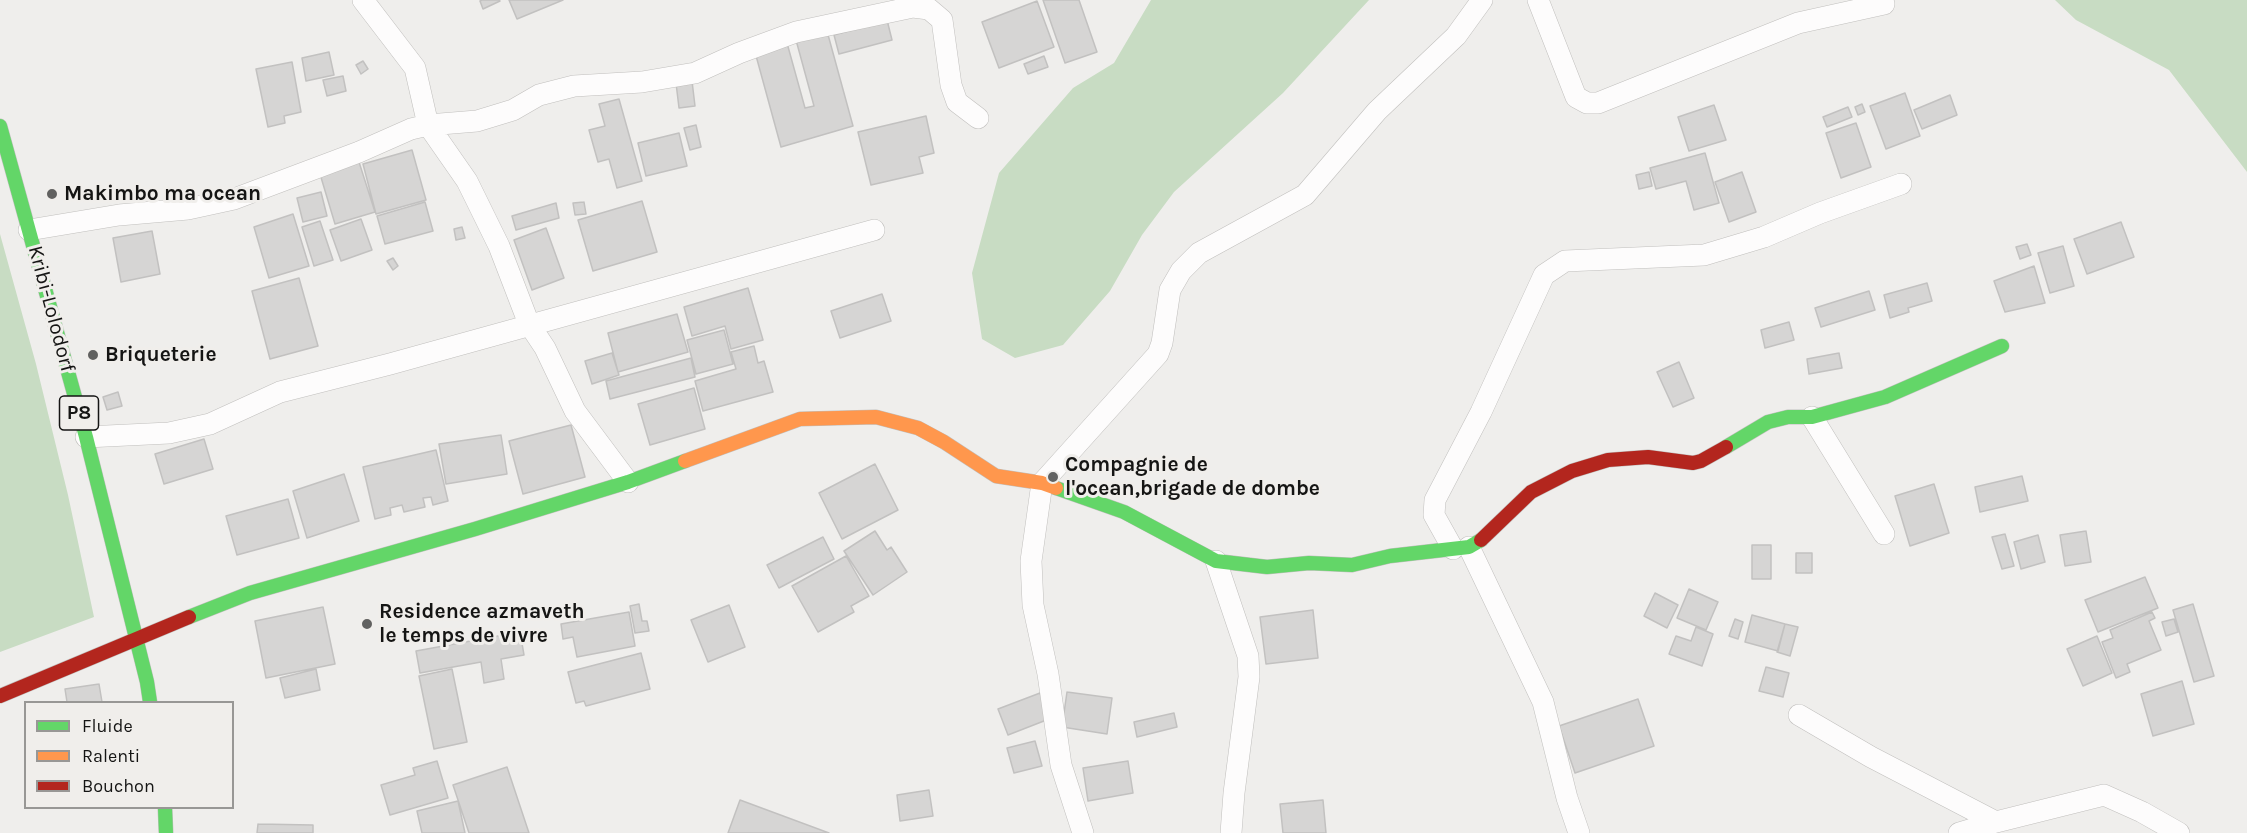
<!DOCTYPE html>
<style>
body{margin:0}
#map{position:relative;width:2247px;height:833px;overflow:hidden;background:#efeeec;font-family:Karla,sans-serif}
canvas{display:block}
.legend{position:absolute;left:24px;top:701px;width:210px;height:108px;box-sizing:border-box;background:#f0eeeb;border:2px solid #989795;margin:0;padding:8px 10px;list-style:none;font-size:18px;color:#151514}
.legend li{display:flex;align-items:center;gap:12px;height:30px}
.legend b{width:30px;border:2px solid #989795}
</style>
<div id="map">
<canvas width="2247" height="833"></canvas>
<ul class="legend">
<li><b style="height:8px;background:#63d668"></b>Fluide</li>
<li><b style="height:8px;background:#ff974d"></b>Ralenti</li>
<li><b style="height:8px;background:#b3261e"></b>Bouchon</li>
</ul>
</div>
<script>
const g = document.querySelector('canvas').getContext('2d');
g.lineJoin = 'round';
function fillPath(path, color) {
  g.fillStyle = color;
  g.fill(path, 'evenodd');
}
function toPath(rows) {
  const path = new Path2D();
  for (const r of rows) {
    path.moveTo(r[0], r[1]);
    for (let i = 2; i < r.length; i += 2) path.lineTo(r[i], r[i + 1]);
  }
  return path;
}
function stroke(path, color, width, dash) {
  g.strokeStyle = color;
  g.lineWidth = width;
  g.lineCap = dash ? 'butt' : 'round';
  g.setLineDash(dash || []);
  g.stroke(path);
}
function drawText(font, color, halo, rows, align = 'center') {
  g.font = font + ' Karla,sans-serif';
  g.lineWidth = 6;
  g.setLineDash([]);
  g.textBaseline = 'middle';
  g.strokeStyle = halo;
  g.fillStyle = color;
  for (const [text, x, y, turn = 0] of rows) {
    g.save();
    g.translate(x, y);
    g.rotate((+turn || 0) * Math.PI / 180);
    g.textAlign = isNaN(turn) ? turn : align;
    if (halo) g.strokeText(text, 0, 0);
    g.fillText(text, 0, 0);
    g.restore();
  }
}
const green = toPath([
 [1151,0,1369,0,1283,93,1174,192,1142,235,1110,291,1063,345,1015,358,982,339,972,273,999,173,1073,88,1114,63],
 [2055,0,2247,0,2247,172,2169,70,2076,20],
 [0,234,36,364,68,495,94,617,0,652]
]);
const building = toPath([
 [482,0,499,0,500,1,483,9,480,1,482,0],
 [509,0,563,0,517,19,509,0],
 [1043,0,1079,0,1097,52,1065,63,1043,0],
 [1037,1,1054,47,999,68,982,22,1037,1],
 [887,20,892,40,839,54,834,35,887,20],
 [827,31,853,126,781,147,755,52,787,43,805,108,814,106,796,40,827,31],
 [329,52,334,75,306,81,302,58,329,52],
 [1044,56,1048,67,1028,74,1024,64,1044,56],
 [363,61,368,69,361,74,356,65,363,61],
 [292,62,301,112,284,116,285,123,268,127,256,69,292,62],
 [343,76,346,91,327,96,323,80,343,76],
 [692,81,695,106,679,108,676,83,692,81],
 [1905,93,1920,136,1886,149,1870,106,1905,93],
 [1950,95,1957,115,1922,129,1914,110,1950,95],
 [619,99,642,181,617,188,609,159,598,162,589,130,605,126,599,104,619,99],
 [1862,104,1865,112,1858,115,1855,107,1862,104],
 [1714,105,1726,140,1689,151,1678,117,1714,105],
 [1848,107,1852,117,1827,127,1823,117,1848,107],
 [926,116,934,153,919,157,923,173,871,185,858,132,926,116],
 [1856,123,1871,167,1841,178,1826,133,1856,123],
 [696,125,701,147,690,150,684,128,696,125],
 [679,133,687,166,646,176,638,143,679,133],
 [412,150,426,200,376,214,363,164,412,150],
 [1705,153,1719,203,1694,210,1686,181,1656,189,1650,168,1705,153],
 [359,162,375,212,335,224,320,174,359,162],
 [1649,172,1652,186,1639,189,1636,175,1649,172],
 [1742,172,1756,212,1729,222,1715,182,1742,172],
 [321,192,327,216,303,222,297,198,321,192],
 [642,201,657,252,593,271,578,220,642,201],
 [425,202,433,231,385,244,377,216,425,202],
 [584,202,586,214,575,215,573,203,584,202],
 [556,203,559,218,516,230,512,216,556,203],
 [293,214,309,266,269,278,254,227,293,214],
 [361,219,372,250,341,261,330,230,361,219],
 [320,221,333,260,314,266,302,227,320,221],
 [2121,222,2134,257,2087,274,2074,239,2121,222],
 [462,227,465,238,456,240,454,229,462,227],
 [546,228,564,278,532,290,514,240,546,228],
 [152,231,160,274,121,282,113,238,152,231],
 [2027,244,2031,255,2020,259,2016,247,2027,244],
 [2063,246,2074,286,2050,293,2038,253,2063,246],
 [393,258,398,266,393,270,387,261,393,258],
 [2034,266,2045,303,2005,312,1994,281,2034,266],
 [299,278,318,346,270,359,252,291,299,278],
 [1927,283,1932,301,1908,308,1909,312,1890,318,1884,295,1927,283],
 [748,288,763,340,731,349,725,326,692,336,684,307,748,288],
 [1869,291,1875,310,1821,327,1815,308,1869,291],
 [882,294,891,321,840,338,831,311,882,294],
 [677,314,688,352,618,372,608,333,677,314],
 [1789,322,1794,340,1765,348,1761,330,1789,322],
 [724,330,733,364,696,374,687,340,724,330],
 [754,346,758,363,764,361,773,392,703,411,695,381,736,369,731,352,754,346],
 [612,353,619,375,592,384,585,361,612,353],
 [1839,353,1842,368,1809,374,1807,359,1839,353],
 [691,358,695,377,610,399,606,381,691,358],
 [1679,362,1694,398,1673,407,1657,372,1679,362],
 [694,388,705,429,650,445,638,404,694,388],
 [118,392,122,406,107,410,103,397,118,392],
 [571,425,585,477,523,494,509,441,571,425],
 [501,435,507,474,446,484,439,444,501,435],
 [204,439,213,469,164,484,155,454,204,439],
 [436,450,448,501,433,505,431,497,423,498,425,507,404,512,402,505,390,508,391,515,375,519,363,467,436,450],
 [875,464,898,510,842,539,819,493,875,464],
 [344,474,359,521,307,538,293,491,344,474],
 [2022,476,2028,501,1980,512,1975,487,2022,476],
 [1934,484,1949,533,1910,546,1895,496,1934,484],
 [288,499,299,538,237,555,226,516,288,499],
 [875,531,887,550,891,547,907,572,873,595,844,551,875,531],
 [2086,531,2091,562,2065,566,2060,535,2086,531],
 [2005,534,2014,566,2002,569,1992,537,2005,534],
 [2038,535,2045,562,2021,569,2014,542,2038,535],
 [823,537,834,559,779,588,767,565,823,537],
 [1752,545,1771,545,1771,579,1752,579,1752,545],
 [1796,553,1812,553,1812,573,1796,573,1796,553],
 [846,556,869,596,851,606,854,612,818,632,792,586,846,556],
 [2145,577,2158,608,2098,632,2085,600,2145,577],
 [1689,589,1718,602,1706,630,1677,618,1689,589],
 [1655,593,1678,605,1667,628,1644,616,1655,593],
 [639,604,642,621,647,621,649,631,635,633,630,606,639,604],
 [2193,604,2214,676,2194,682,2173,610,2193,604],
 [729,605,745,647,708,662,691,620,729,605],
 [323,607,335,664,266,678,255,621,323,607],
 [1313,610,1318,658,1266,664,1260,617,1313,610],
 [629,612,635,646,577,657,573,637,563,639,561,624,629,612],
 [2152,612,2155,618,2149,621,2161,650,2127,664,2130,672,2116,678,2102,642,2113,638,2110,630,2152,612],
 [1752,615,1785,624,1778,651,1745,642,1752,615],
 [1735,619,1743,622,1738,639,1729,636,1735,619],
 [2174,619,2178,632,2166,636,2162,622,2174,619],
 [1785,624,1798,627,1790,656,1777,652,1785,624],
 [1696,627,1713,634,1702,666,1669,654,1676,636,1691,641,1696,627],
 [520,632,524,655,501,659,504,679,484,683,481,662,420,673,416,651,520,632],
 [2097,636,2112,673,2083,686,2067,649,2097,636],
 [641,653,650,689,586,706,584,701,576,703,568,672,641,653],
 [1766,667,1789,673,1783,697,1759,691,1766,667],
 [316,669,320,690,285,698,280,678,316,669],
 [452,669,467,742,434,749,419,676,452,669],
 [2182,681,2194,724,2153,736,2141,694,2182,681],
 [99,684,102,702,67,702,65,689,99,684],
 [1067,692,1112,698,1107,734,1062,727,1067,692],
 [1040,693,1049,719,1008,735,998,709,1040,693],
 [1638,699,1654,746,1575,773,1559,726,1638,699],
 [1174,713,1177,727,1137,737,1134,722,1174,713],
 [1035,741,1042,766,1014,773,1007,748,1035,741],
 [437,761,448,798,390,815,381,785,415,775,413,768,437,761],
 [1128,761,1133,793,1088,801,1083,768,1128,761],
 [507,767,529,833,469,833,453,785,507,767],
 [929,790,933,816,900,821,897,795,929,790],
 [740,800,829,833,728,833,740,800],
 [1323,800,1326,833,1283,833,1280,804,1323,800],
 [458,801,465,833,422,833,417,811,458,801],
 [258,824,313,825,313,833,257,833,258,824]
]);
const street = toPath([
 [363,0,415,68,428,125,467,181,499,246,529,324,545,348,575,411,628,482],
 [1538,0,1576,97,1587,103,1598,103,1798,23,1884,4],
 [29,230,119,215,188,209,234,199,359,152,411,129,428,125,477,121,513,110,539,95,574,86,642,82,695,73,739,53,796,32,913,7,929,9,942,20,951,85,957,102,978,118],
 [1812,417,1884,534],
 [86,437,169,433,210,424,280,392,390,364,874,230],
 [1469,547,1543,702,1567,798,1579,833],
 [1453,549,1434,515,1435,500,1481,412,1544,275,1565,261,1704,255,1764,237,1820,213,1901,184],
 [1216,561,1248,656,1249,677,1234,793,1231,833],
 [1799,715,1871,757,1996,822],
 [1083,833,1061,765,1048,674,1033,605,1031,561,1042,483,1158,354,1162,343,1170,290,1181,271,1199,253,1305,195,1377,111,1456,36,1482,0],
 [1959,833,1996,822,2104,795,2142,812,2179,833]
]);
const fast = toPath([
 [0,126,86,437,147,682,150,702],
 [1726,447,1768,422,1788,417,1812,417,1885,397,2002,346],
 [1056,488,1124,512,1216,561,1267,567,1309,563,1352,565,1390,556,1469,547,1481,540],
 [189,617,250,593,475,529,628,482,685,461],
 [165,808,166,833]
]);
const slow = toPath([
 [685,461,800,419,876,417,918,428,944,442,996,476,1042,483,1056,488]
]);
const jam = toPath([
 [1481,540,1531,492,1572,471,1608,460,1648,457,1693,463,1701,461,1726,447],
 [0,696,189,617]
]);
const markers = [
 [52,194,6,"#616160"],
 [93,355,6,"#616160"],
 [1053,477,6,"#616160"],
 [367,624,6,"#616160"]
];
const shields = [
 [79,413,39]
];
const shieldNames = [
 ["P8",79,413]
];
const poiNames = [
 ["Makimbo ma ocean",64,194],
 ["Briqueterie",105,355],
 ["Compagnie de",1065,465],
 ["l'ocean,brigade de dombe",1065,489],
 ["Residence azmaveth",379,612],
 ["le temps de vivre",379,636]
];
const streetNames = [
 ["Kribi-Lolodorf",51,309,75]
];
fillPath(green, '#c8dcc3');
fillPath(building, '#d6d5d4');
stroke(building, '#c2c1c0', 1.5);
stroke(street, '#c0bfbd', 22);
stroke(fast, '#c0bfbd', 15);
stroke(slow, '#c0bfbd', 15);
stroke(jam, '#c0bfbd', 15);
stroke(street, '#fdfcfc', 21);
stroke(fast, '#63d668', 14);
stroke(slow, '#ff974d', 14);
stroke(jam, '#b3261e', 14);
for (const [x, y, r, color] of markers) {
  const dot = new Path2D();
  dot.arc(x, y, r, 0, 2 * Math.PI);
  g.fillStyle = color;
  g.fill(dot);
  stroke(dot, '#f0eeeb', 2);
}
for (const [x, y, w] of shields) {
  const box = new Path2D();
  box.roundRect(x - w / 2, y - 17, w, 34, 4.5);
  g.fillStyle = '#f0eeeb';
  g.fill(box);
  stroke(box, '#151514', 1.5);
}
drawText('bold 20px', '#151514', null, shieldNames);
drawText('bold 21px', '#151514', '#f0eeeb', poiNames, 'left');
drawText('21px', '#151514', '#f0eeeb', streetNames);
</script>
